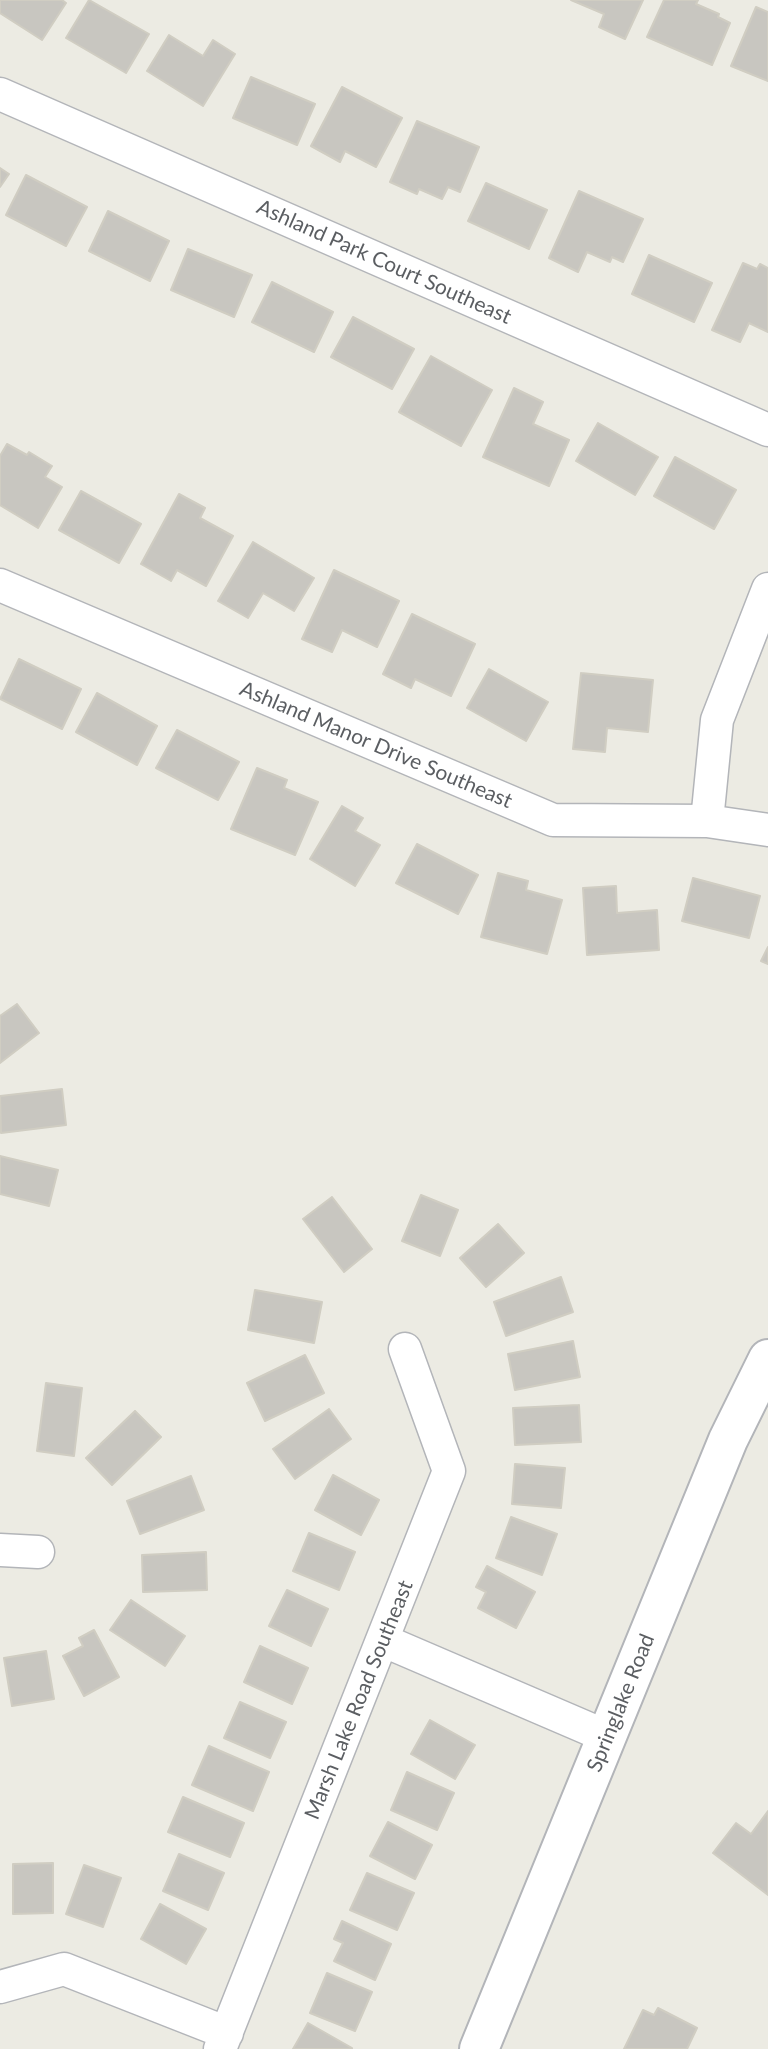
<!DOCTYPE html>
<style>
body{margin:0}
canvas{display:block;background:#ecebe3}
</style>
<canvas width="768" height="2049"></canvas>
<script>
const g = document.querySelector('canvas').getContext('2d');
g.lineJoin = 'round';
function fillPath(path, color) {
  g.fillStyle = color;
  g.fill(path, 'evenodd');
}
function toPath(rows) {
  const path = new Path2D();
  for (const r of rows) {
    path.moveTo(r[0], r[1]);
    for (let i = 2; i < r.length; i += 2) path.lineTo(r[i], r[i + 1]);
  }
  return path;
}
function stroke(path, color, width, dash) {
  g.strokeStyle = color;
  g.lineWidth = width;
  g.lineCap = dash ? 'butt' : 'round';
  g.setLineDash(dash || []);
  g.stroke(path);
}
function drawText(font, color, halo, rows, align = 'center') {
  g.font = font + ' Lato,sans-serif';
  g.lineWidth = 5;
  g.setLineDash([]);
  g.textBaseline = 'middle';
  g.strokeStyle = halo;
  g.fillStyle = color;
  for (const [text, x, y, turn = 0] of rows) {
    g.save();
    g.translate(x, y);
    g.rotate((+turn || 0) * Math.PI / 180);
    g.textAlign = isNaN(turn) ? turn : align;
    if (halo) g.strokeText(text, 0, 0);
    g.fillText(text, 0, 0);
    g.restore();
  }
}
const building = toPath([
 [0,0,62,0,66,3,42,40,0,13,0,0],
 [89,0,149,34,126,73,66,38,89,0],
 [571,0,643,0,625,39,599,27,604,14,571,0],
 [664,0,698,0,696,4,719,14,718,17,730,23,712,65,647,37,664,0],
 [756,7,768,12,768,81,731,66,756,7],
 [169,35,203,56,213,40,235,54,203,106,147,71,169,35],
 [251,77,315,104,297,145,233,118,251,77],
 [342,87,402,118,376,167,345,151,340,162,311,146,342,87],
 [417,121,479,147,460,192,448,187,442,199,419,189,417,194,390,182,417,121],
 [0,168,9,174,0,187,0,168],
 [26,175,87,207,66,246,6,215,26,175],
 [486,183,547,210,529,249,468,221,486,183],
 [579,191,643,219,623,262,612,257,610,262,587,252,578,272,549,258,579,191],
 [108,211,169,241,150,281,89,251,108,211],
 [188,249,252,275,234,317,171,290,188,249],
 [649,255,712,283,694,322,632,294,649,255],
 [743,263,757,269,760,264,768,268,768,332,749,323,740,342,712,330,743,263],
 [272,282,333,312,314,352,252,322,272,282],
 [353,317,414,349,392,389,331,357,353,317],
 [431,356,492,390,461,446,399,412,431,356],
 [514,388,543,402,533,424,569,440,549,486,483,457,514,388],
 [598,423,658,457,635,495,576,461,598,423],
 [7,444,27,455,29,452,52,466,45,477,62,487,38,528,0,505,0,456,7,444],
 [675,457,736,490,714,529,654,496,675,457],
 [81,491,141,524,119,563,59,530,81,491],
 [179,494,205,508,200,518,233,536,206,586,177,570,171,581,141,564,179,494],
 [253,542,314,578,294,611,263,593,248,618,218,601,253,542],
 [334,570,399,601,377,647,342,630,332,652,302,639,334,570],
 [412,614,475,644,451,696,415,679,411,688,383,674,412,614],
 [19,659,81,689,62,729,0,699,19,659],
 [489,669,548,702,526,741,467,708,489,669],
 [581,673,653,680,648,732,607,728,605,752,573,749,581,673],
 [97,693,157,726,137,765,76,732,97,693],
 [177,730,239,762,218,800,156,768,177,730],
 [257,768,287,780,284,788,318,802,295,855,231,829,257,768],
 [342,806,363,818,355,831,380,845,355,886,310,859,342,806],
 [417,844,478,875,458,914,396,883,417,844],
 [498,873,528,881,526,890,562,900,547,954,481,937,498,873],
 [693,878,760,896,749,938,682,921,693,878],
 [616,886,617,913,657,910,659,950,587,955,583,888,616,886],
 [768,947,768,964,761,961,768,947],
 [17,1004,39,1033,0,1063,0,1016,17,1004],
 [62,1089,66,1125,1,1133,0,1096,62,1089],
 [0,1156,58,1170,49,1206,0,1194,0,1156],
 [421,1195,458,1210,440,1256,402,1241,421,1195],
 [332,1197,372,1249,344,1272,303,1219,332,1197],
 [498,1224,524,1253,486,1287,460,1258,498,1224],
 [561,1277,573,1312,506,1336,494,1302,561,1277],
 [255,1290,322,1302,314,1343,248,1330,255,1290],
 [573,1341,580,1377,515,1390,508,1354,573,1341],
 [305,1355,324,1393,265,1421,247,1383,305,1355],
 [46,1383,82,1388,74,1456,37,1451,46,1383],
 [579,1405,581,1442,515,1445,513,1408,579,1405],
 [329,1409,351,1439,295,1479,273,1449,329,1409],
 [135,1411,161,1437,112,1485,86,1458,135,1411],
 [515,1464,565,1468,561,1508,512,1504,515,1464],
 [333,1475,379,1500,361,1535,315,1510,333,1475],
 [191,1476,204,1510,140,1534,127,1501,191,1476],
 [511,1517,557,1534,542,1575,496,1558,511,1517],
 [309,1533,355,1552,339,1590,293,1571,309,1533],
 [206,1552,207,1590,143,1592,142,1555,206,1552],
 [487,1566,535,1592,516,1628,478,1608,486,1592,476,1587,487,1566],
 [287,1590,328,1609,311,1646,269,1626,287,1590],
 [131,1600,185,1636,165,1666,110,1630,131,1600],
 [94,1630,119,1677,84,1696,63,1656,83,1646,79,1638,94,1630],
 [260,1646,308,1668,292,1704,244,1682,260,1646],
 [46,1651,54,1699,12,1706,4,1658,46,1651],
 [240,1702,286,1722,270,1758,224,1738,240,1702],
 [430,1720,475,1745,455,1779,411,1754,430,1720],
 [209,1746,269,1772,253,1811,192,1785,209,1746],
 [407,1772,454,1793,437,1830,391,1810,407,1772],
 [183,1797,244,1823,230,1857,168,1832,183,1797],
 [768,1811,768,1895,713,1853,736,1823,751,1834,768,1811],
 [388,1822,432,1845,415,1879,370,1856,388,1822],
 [179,1854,224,1873,208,1910,163,1891,179,1854],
 [53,1863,53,1913,13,1914,13,1864,53,1863],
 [84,1865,121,1878,103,1927,66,1914,84,1865],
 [367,1873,414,1893,397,1930,350,1910,367,1873],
 [160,1904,206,1929,186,1964,141,1939,160,1904],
 [342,1921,391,1944,375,1980,334,1961,343,1943,334,1939,342,1921],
 [327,1973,372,1992,355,2031,310,2013,327,1973],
 [658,2008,697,2028,687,2049,624,2049,643,2010,654,2015,658,2008],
 [308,2023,352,2048,352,2049,293,2049,308,2023]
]);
const minor = toPath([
 [0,94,768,430],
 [0,585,553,820,707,821,768,830],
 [707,821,717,720,768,589],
 [0,1550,38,1552],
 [382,1640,608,1737],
 [0,1987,64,1969,227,2033],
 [220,2049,449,1471,405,1349]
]);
const tertiary = toPath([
 [479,2049,728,1440,768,1359]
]);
const streetNames = [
 ["Ashland Park Court Southeast",384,262,24],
 ["Ashland Manor Drive Southeast",376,745,23],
 ["Marsh Lake Road Southeast",359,1700,-68],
 ["Springlake Road",621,1703,-68]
];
fillPath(building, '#c8c6c0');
stroke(building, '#d0cdc2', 2);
stroke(minor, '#b3b5b9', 35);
stroke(tertiary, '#b3b5b9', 42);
stroke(minor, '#fff', 32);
stroke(tertiary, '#fff', 38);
drawText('21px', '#5b5e62', '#fff', streetNames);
</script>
